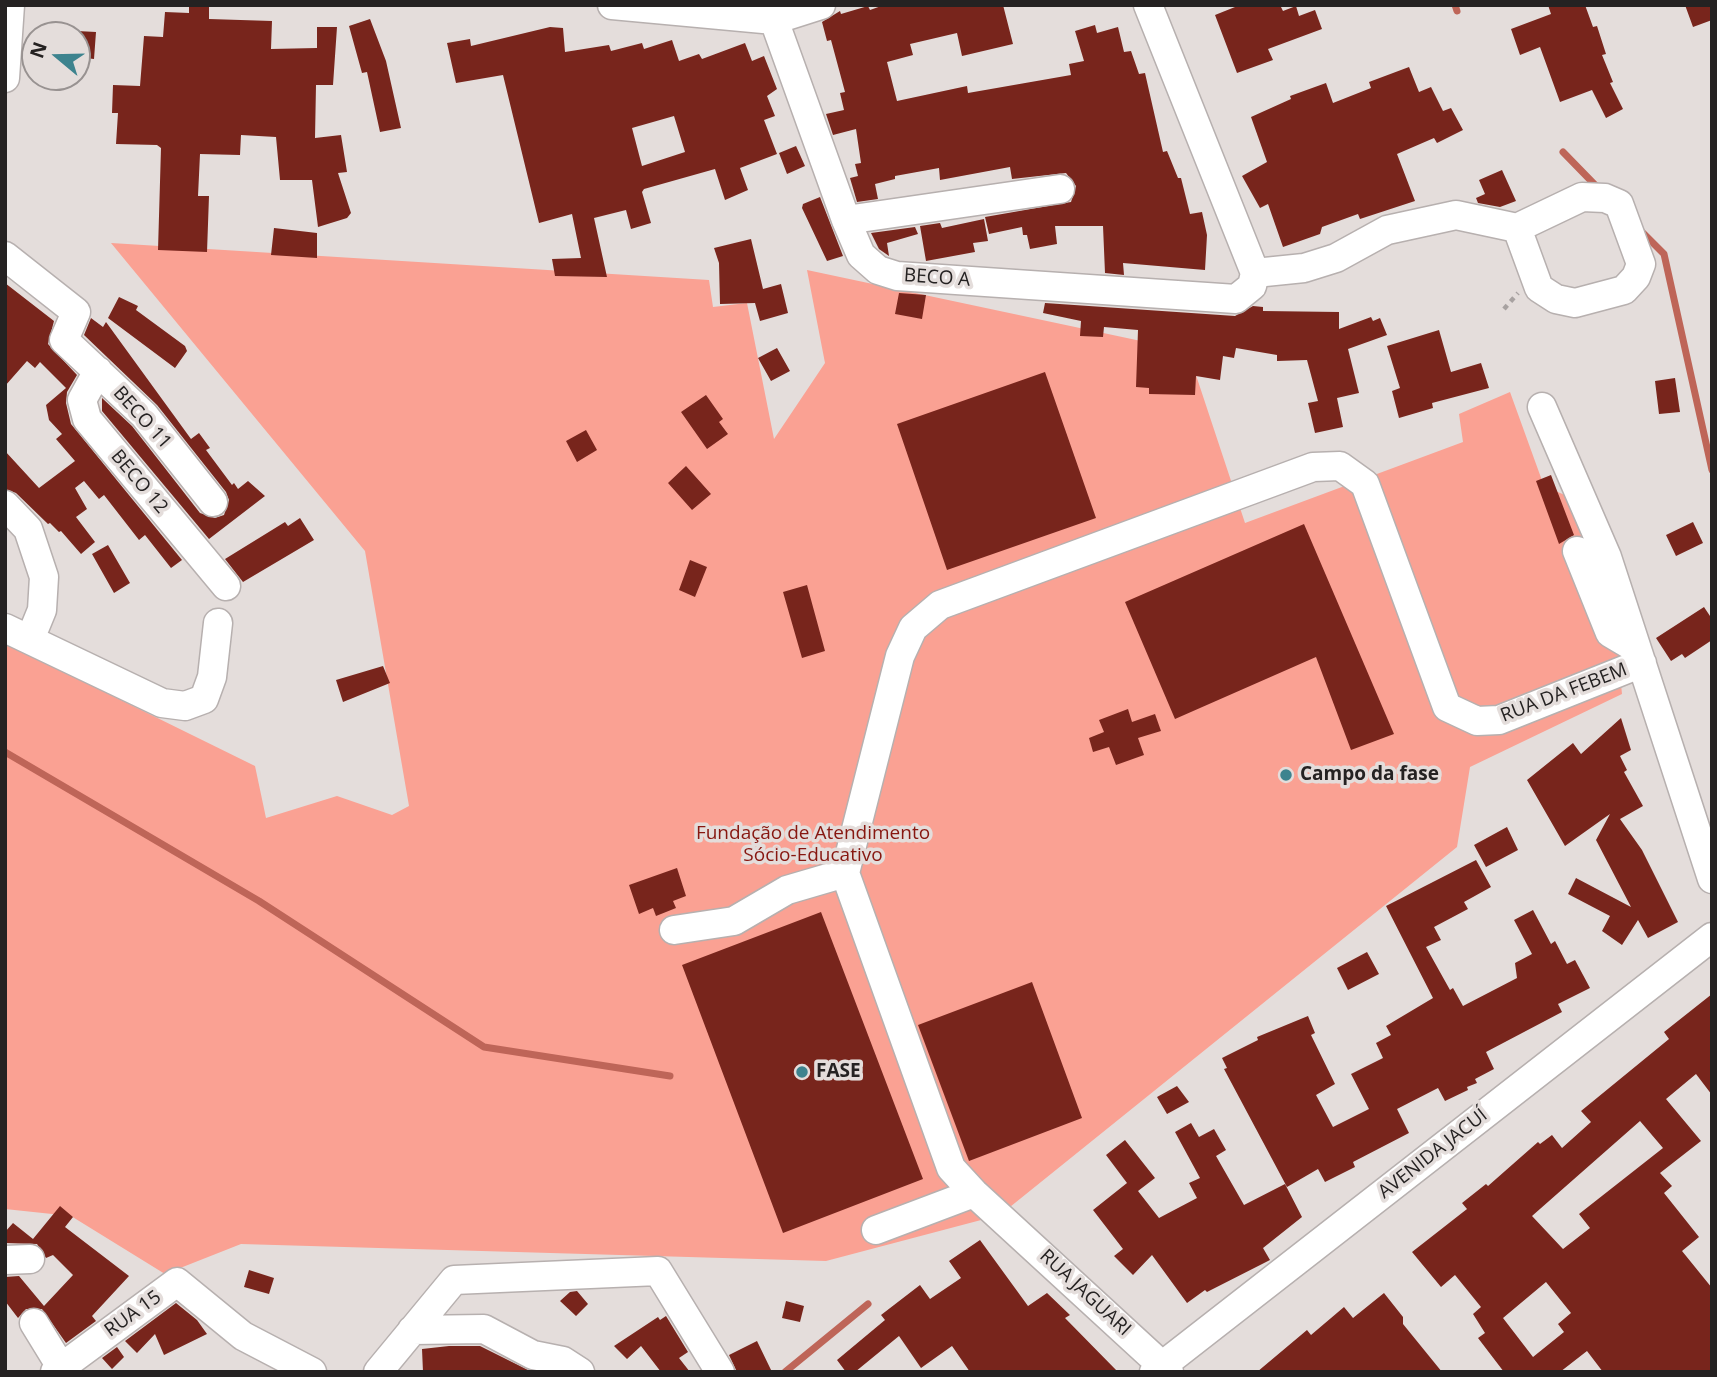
<!DOCTYPE html>
<meta charset="utf-8">
<style>
body{margin:0}
#map{position:relative;width:1717px;height:1377px;overflow:hidden;background:#e4dddb;font-family:"Open Sans",sans-serif}
canvas{display:block}
.frame{position:absolute;inset:0;border:7px solid #252222;pointer-events:none}
.north{position:absolute;left:21px;top:21px;width:70px;height:70px;box-sizing:border-box;background:#e4dddb;border:2px solid #989291;border-radius:50%;rotate:289deg;font-size:19px;font-weight:700;line-height:28px;text-align:center;color:#252222}
.north::after{content:'';display:block;margin:auto;width:24px;height:32px;background:#3d838e;clip-path:polygon(50% 0,100% 100%,50% 72%,0 100%)}
</style>
<div id="map">
<canvas width="1717" height="1377"></canvas>
<div class="frame"></div>
<div class="north">N</div>
</div>
<script>
const g = document.querySelector('canvas').getContext('2d');
g.lineJoin = 'round';
function fillPath(path, color) {
  g.fillStyle = color;
  g.fill(path, 'evenodd');
}
function toPath(rows) {
  const path = new Path2D();
  for (const r of rows) {
    path.moveTo(r[0], r[1]);
    for (let i = 2; i < r.length; i += 2) path.lineTo(r[i], r[i + 1]);
  }
  return path;
}
function stroke(path, color, width, dash) {
  g.strokeStyle = color;
  g.lineWidth = width;
  g.lineCap = dash ? 'butt' : 'round';
  g.setLineDash(dash || []);
  g.stroke(path);
}
function drawText(font, color, halo, rows, align = 'center') {
  g.font = font + ' "Open Sans",sans-serif';
  g.lineWidth = 7;
  g.setLineDash([]);
  g.textBaseline = 'middle';
  g.strokeStyle = halo;
  g.fillStyle = color;
  for (const [text, x, y, turn = 0] of rows) {
    g.save();
    g.translate(x, y);
    g.rotate((+turn || 0) * Math.PI / 180);
    g.textAlign = isNaN(turn) ? turn : align;
    if (halo) g.strokeText(text, 0, 0);
    g.fillText(text, 0, 0);
    g.restore();
  }
}
const green = toPath([
 [111,243,709,280,713,307,747,303,774,439,825,363,807,270,1188,351,1245,523,1463,442,1459,414,1510,392,1544,486,1567,496,1616,634,1622,694,1470,767,1457,847,1000,1215,826,1261,241,1244,165,1274,71,1216,5,1209,5,643,255,766,266,818,337,796,392,815,409,806,365,551]
]);
const stream = toPath([
 [1455,5,1457,11],
 [1563,152,1599,189],
 [1640,230,1664,254,1712,470],
 [5,752,259,901,484,1047,670,1076],
 [785,1372,868,1304]
]);
const building = toPath([
 [189,5,209,5,209,19,272,21,271,49,317,48,317,27,337,27,333,85,316,85,315,138,341,135,347,172,338,173,351,213,347,218,318,227,312,180,280,180,276,137,241,135,240,155,200,154,198,196,209,196,207,252,158,250,161,148,157,145,116,144,118,113,112,113,113,85,140,86,144,36,163,37,165,12,189,13],
 [884,5,1003,5,1013,44,962,56,957,33,910,44,913,55,887,62,897,101,967,86,968,93,1071,75,1069,64,1084,61,1075,31,1095,25,1097,33,1118,27,1124,52,1131,51,1139,74,1145,73,1163,152,1167,151,1178,178,1181,178,1190,214,1202,212,1207,235,1205,270,1123,263,1124,275,1105,273,1103,226,1055,226,1057,244,1030,249,1027,235,1023,235,1022,227,989,234,985,217,1071,202,1076,186,1066,173,1012,179,1010,167,940,180,939,168,895,176,895,179,875,184,878,199,857,202,850,178,858,176,855,164,861,163,856,129,833,135,826,114,844,110,840,93,845,92,831,40,827,41,822,22,840,11,841,14,868,6,870,10],
 [1240,5,1280,5,1283,11,1296,6,1299,16,1315,10,1322,29,1268,49,1273,60,1237,73,1215,15],
 [1548,5,1585,5,1593,27,1597,26,1606,54,1602,55,1613,82,1610,83,1623,109,1606,118,1592,90,1560,102,1540,47,1520,55,1511,29,1551,14],
 [1685,5,1712,5,1712,20,1693,27],
 [370,19,386,61,401,128,380,132,367,72,362,73,349,26],
 [550,27,563,28,565,52,609,45,611,51,642,43,644,49,672,40,679,61,699,54,702,59,745,43,752,61,764,56,777,89,767,96,775,116,764,120,777,154,740,168,748,190,725,200,715,169,644,189,642,192,651,223,631,229,626,210,594,218,607,277,555,276,552,259,581,258,572,214,539,223,503,75,456,83,447,43,470,39,471,46],
 [674,116,685,152,642,166,632,128],
 [77,31,96,32,94,59,77,57],
 [1409,67,1419,92,1431,87,1443,111,1451,108,1463,130,1437,143,1434,138,1397,154,1415,201,1360,219,1358,214,1322,227,1320,234,1283,247,1268,204,1260,208,1242,176,1267,162,1251,117,1291,99,1290,96,1326,83,1333,103,1371,88,1369,82],
 [796,146,805,166,787,174,779,153],
 [1502,170,1516,201,1500,207,1478,203,1476,198,1485,194,1479,180],
 [820,197,843,256,827,261,802,208,803,204],
 [984,219,988,241,973,243,975,252,926,261,920,226,940,223,942,228],
 [915,227,918,234,887,243,889,256,879,249,871,233],
 [274,228,317,233,317,258,271,255],
 [751,239,763,289,781,284,788,313,760,321,755,303,720,304,719,263,714,248],
 [5,283,54,321,48,344,77,375,67,392,66,403,71,424,182,560,171,568,145,535,139,540,104,495,99,499,84,481,75,488,87,509,76,517,95,542,81,554,61,531,59,532,50,523,48,524,16,493,5,489,5,451,39,488,75,461,56,439,62,434,49,420,46,405,66,388,40,362,35,368,27,361,5,386],
 [899,293,926,295,922,319,895,314],
 [119,297,138,306,136,310,185,346,187,351,175,368,108,318],
 [1045,303,1235,316,1253,306,1263,307,1263,311,1339,312,1339,329,1371,317,1373,321,1380,318,1387,335,1348,349,1359,393,1337,398,1343,427,1315,433,1308,403,1318,401,1307,360,1277,361,1277,355,1236,348,1234,358,1223,356,1220,380,1196,376,1195,395,1149,394,1149,388,1136,387,1138,330,1104,327,1103,337,1080,336,1081,321,1043,313],
 [91,318,103,327,106,322,191,439,199,433,210,448,206,450,232,485,234,483,238,489,248,481,265,496,209,539,102,411,102,398,132,426,200,513,215,518,224,515,229,500,226,492,157,405,84,335],
 [1439,330,1451,372,1481,363,1489,388,1432,403,1433,408,1399,418,1392,391,1400,388,1387,346],
 [777,348,790,371,771,381,758,358],
 [1045,372,1096,518,947,570,897,424],
 [1675,378,1680,412,1659,414,1655,381],
 [706,395,723,419,719,422,728,434,707,449,681,412],
 [586,430,597,450,577,462,566,441],
 [686,466,711,494,692,510,668,483],
 [1551,475,1574,535,1559,544,1536,481],
 [300,518,314,540,243,582,225,559,285,522,288,526],
 [1693,522,1703,543,1676,556,1666,535],
 [1304,524,1394,734,1351,750,1316,657,1175,719,1125,602],
 [108,545,130,583,114,593,92,554],
 [690,560,707,567,695,597,679,590],
 [807,585,825,651,802,658,783,592],
 [1704,607,1712,619,1712,640,1685,658,1682,654,1671,661,1656,638],
 [383,666,390,683,343,702,336,680],
 [1128,709,1132,722,1155,714,1161,731,1138,738,1144,755,1116,765,1109,747,1093,752,1089,738,1104,732,1099,720],
 [1621,718,1631,750,1620,756,1627,770,1624,772,1643,806,1620,819,1642,850,1678,922,1648,938,1638,920,1622,945,1602,931,1610,916,1568,894,1576,878,1631,907,1596,840,1610,814,1565,846,1527,780,1573,743,1581,754],
 [1507,827,1518,850,1486,867,1474,845],
 [1476,860,1491,887,1464,902,1468,909,1434,927,1441,940,1426,947,1450,990,1453,988,1463,1006,1517,978,1515,963,1532,954,1514,920,1533,910,1551,944,1555,941,1567,964,1575,960,1590,988,1558,1004,1562,1012,1486,1052,1494,1069,1475,1079,1477,1083,1467,1087,1468,1090,1445,1101,1438,1088,1397,1109,1409,1133,1353,1162,1355,1167,1325,1182,1318,1169,1287,1187,1224,1069,1227,1068,1222,1058,1258,1040,1257,1037,1308,1016,1315,1033,1311,1035,1335,1084,1316,1095,1333,1127,1369,1109,1351,1074,1383,1058,1376,1043,1391,1035,1386,1026,1433,998,1386,906],
 [677,868,686,896,673,901,676,908,656,916,653,908,639,914,629,885],
 [821,912,923,1179,783,1233,682,965],
 [1367,952,1379,974,1348,990,1337,968],
 [1032,982,1082,1118,969,1161,918,1025],
 [1712,994,1712,1095,1696,1074,1666,1099,1701,1141,1660,1173,1672,1186,1664,1193,1699,1237,1682,1251,1712,1288,1712,1372,1603,1372,1587,1351,1560,1372,1504,1372,1478,1338,1485,1333,1473,1314,1481,1307,1455,1275,1441,1287,1412,1252,1467,1209,1462,1203,1486,1184,1488,1186,1538,1142,1540,1144,1552,1135,1562,1148,1591,1122,1581,1111,1669,1039,1664,1032],
 [1640,1121,1663,1148,1579,1214,1590,1228,1563,1249,1532,1216],
 [1546,1282,1571,1313,1558,1324,1564,1332,1533,1357,1503,1318],
 [1177,1086,1189,1102,1167,1114,1157,1097],
 [1191,1123,1199,1137,1214,1129,1226,1150,1216,1156,1244,1205,1285,1184,1302,1217,1263,1248,1270,1260,1207,1292,1205,1290,1187,1303,1152,1255,1133,1275,1114,1256,1123,1249,1093,1210,1127,1183,1106,1155,1125,1140,1155,1178,1138,1191,1159,1218,1197,1198,1189,1183,1200,1178,1175,1132],
 [60,1206,73,1217,65,1227,129,1276,92,1316,96,1321,66,1343,42,1309,26,1309,18,1318,5,1301,5,1277,19,1276,44,1306,73,1275,53,1255,46,1258,37,1244,5,1243,5,1232,13,1223,33,1239],
 [980,1240,1028,1306,1047,1293,1070,1315,1065,1318,1118,1372,970,1372,952,1346,921,1368,899,1336,855,1372,846,1372,837,1360,885,1320,881,1315,920,1285,930,1299,961,1278,949,1261],
 [249,1270,274,1278,269,1294,244,1287],
 [577,1291,588,1304,576,1316,560,1301,570,1292],
 [1384,1293,1403,1317,1403,1324,1442,1372,1257,1372,1307,1330,1311,1335,1344,1307,1353,1318],
 [786,1301,804,1306,800,1322,782,1318],
 [176,1303,197,1320,207,1334,164,1355,155,1334,137,1353,125,1341],
 [666,1316,688,1352,679,1358,690,1372,661,1372,641,1346,627,1359,614,1346,658,1317,660,1320],
 [757,1341,772,1372,737,1372,729,1355],
 [449,1346,480,1346,532,1372,423,1372,422,1349],
 [117,1347,124,1357,112,1369,102,1358]
]);
const path = toPath([
 [1504,309,1518,293]
]);
const minor = toPath([
 [612,5,774,20,821,5],
 [1148,5,1255,273],
 [774,20,846,220,861,255,878,270,897,276,1236,299,1252,286,1255,273],
 [5,78,10,5],
 [846,220,1060,189],
 [5,256,76,312,64,340,144,415,213,502],
 [1255,273,1304,268,1336,258,1387,230,1456,215,1517,228,1582,197,1605,198,1619,204,1641,264,1636,277,1624,290,1575,303,1556,299,1539,288,1517,228],
 [98,371,82,400,87,419,226,586],
 [1542,407,1607,557,1712,879],
 [5,505,28,529,44,577,42,610,31,637],
 [1577,551,1610,633,1637,649],
 [5,628,162,703,185,706,204,699,212,677,218,623],
 [674,930,734,921,787,890,845,873],
 [876,1230,974,1193],
 [5,1260,30,1259],
 [34,1323,61,1367],
 [412,1330,484,1329,533,1355,563,1361,580,1372],
 [55,1372,177,1282,243,1336,312,1372],
 [378,1372,454,1280,658,1271,720,1372],
 [1154,1372,1712,937],
 [1169,1372,974,1193,951,1168,845,873,900,656,913,628,940,605,1313,467,1340,466,1365,484,1447,707,1477,721,1499,720,1642,663]
]);
const markers = [
 [1286,775,7,"#3d838e"],
 [802,1072,7,"#3d838e"]
];
const streetNames = [
 ["BECO A",937,278,4],
 ["BECO 11",142,418,48],
 ["BECO 12",139,482,50],
 ["RUA DA FEBEM",1564,693,-21],
 ["AVENIDA JACUÍ",1433,1154,-38],
 ["RUA JAGUARI",1085,1293,43],
 ["RUA 15",133,1314,-36]
];
const poiNames = [
 ["Campo da fase",1300,775],
 ["FASE",816,1072]
];
const parkNames = [
 ["Fundação de Atendimento",813,834],
 ["Sócio-Educativo",813,856]
];
fillPath(green, '#faa193');
stroke(stream, '#be6558', 7);
fillPath(building, '#78251c');
stroke(minor, '#b7b0af', 31);
stroke(path, '#a8a2a1', 4.5, [5, 5]);
stroke(minor, '#fff', 28);
for (const [x, y, r, color] of markers) {
  const dot = new Path2D();
  dot.arc(x, y, r, 0, 2 * Math.PI);
  g.fillStyle = color;
  g.fill(dot);
  stroke(dot, '#e4dddb', 2.5);
}
drawText('19px', '#252222', '#e4dddb', streetNames);
drawText('bold 19px', '#252222', '#e4dddb', poiNames, 'left');
drawText('19px', '#871710', '#e4dddb', parkNames);
</script>
